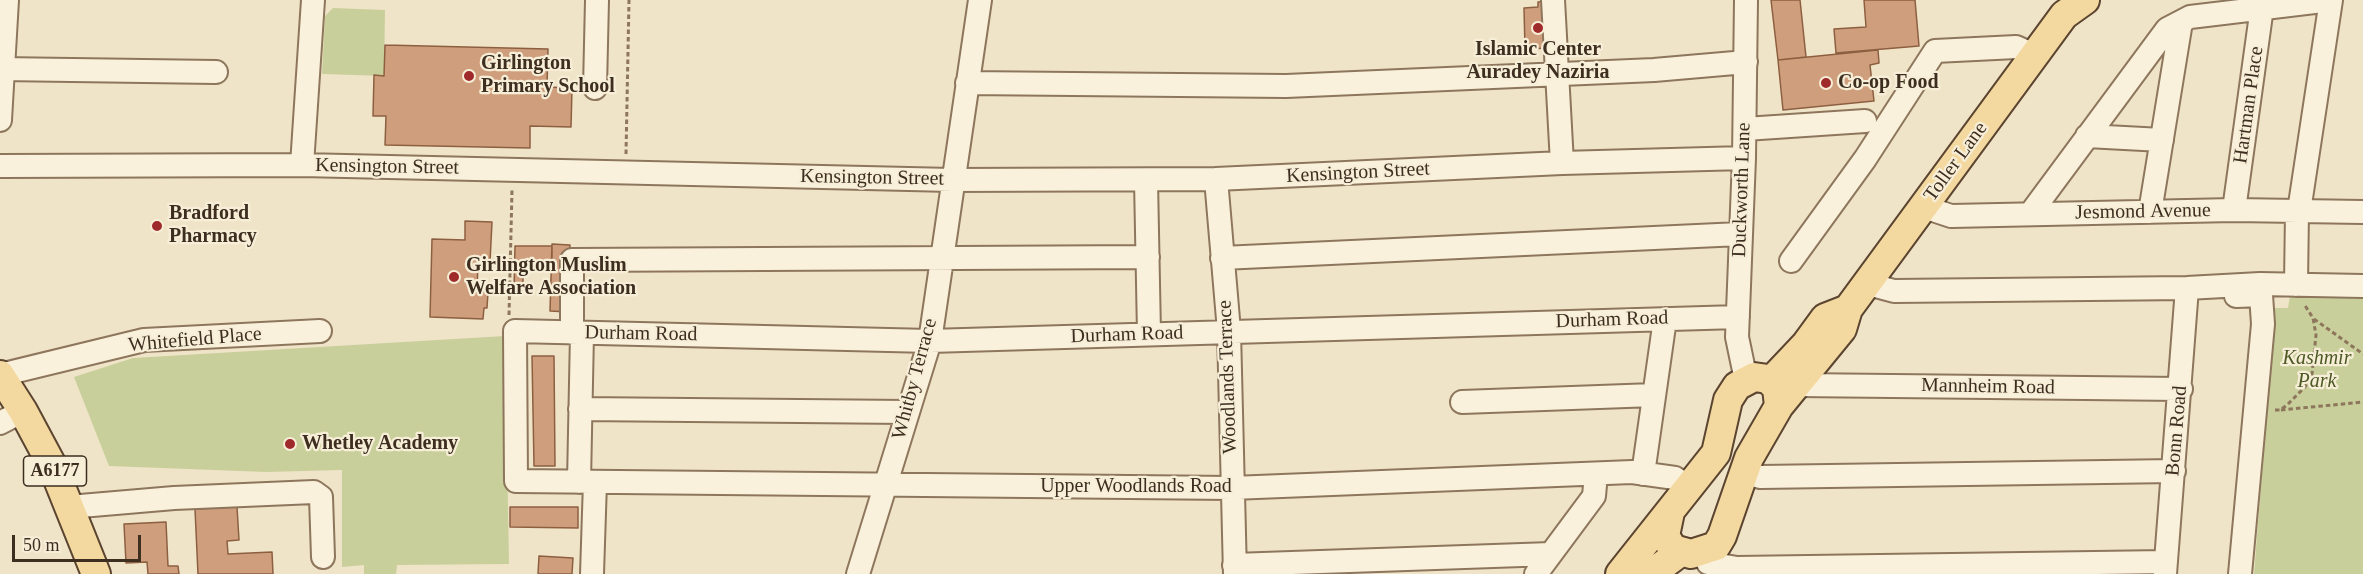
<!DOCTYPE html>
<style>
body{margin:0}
#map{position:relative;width:2363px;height:574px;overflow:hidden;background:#f0e4c8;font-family:"Times New Roman",serif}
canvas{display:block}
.scale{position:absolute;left:12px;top:535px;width:129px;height:27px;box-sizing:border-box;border:3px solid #3d2e20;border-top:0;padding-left:8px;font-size:18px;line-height:21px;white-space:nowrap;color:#3d2e20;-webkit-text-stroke:4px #f7eed8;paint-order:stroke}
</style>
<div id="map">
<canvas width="2363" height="574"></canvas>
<div class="scale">50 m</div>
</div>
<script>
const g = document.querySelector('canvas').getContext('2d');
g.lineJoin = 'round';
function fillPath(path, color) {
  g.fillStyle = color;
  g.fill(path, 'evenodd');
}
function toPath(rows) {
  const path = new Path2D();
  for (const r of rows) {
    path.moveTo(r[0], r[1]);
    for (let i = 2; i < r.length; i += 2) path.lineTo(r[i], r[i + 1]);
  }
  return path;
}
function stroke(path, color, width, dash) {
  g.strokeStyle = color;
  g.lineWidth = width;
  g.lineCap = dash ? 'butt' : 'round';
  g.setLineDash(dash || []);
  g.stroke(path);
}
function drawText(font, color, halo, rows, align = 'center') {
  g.font = font + ' "Times New Roman",serif';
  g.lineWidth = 4.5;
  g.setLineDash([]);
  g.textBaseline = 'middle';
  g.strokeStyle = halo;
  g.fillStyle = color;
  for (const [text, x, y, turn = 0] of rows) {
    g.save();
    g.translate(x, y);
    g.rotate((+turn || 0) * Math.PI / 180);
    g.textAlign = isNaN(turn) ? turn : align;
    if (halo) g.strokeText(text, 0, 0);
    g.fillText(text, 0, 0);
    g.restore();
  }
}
const green = toPath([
 [333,8,385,10,384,76,322,74,325,16],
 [2290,296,2363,297,2363,574,2254,574,2275,308,2288,308],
 [505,336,509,564,397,565,396,574,364,574,364,565,342,567,342,470,266,472,109,466,74,377,133,358]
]);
const building = toPath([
 [1771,0,1800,0,1806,57,1778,60,1771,0],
 [1864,0,1915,0,1919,46,1836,53,1834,29,1866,27,1864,0],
 [1550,1,1551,48,1525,49,1524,8,1538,7,1538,2,1550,1],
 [385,45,548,49,547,87,572,88,571,127,530,126,530,148,385,145,386,116,373,116,374,75,384,76,385,45],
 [1878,50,1879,63,1870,65,1874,101,1783,110,1778,60,1878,50],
 [465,221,492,222,490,262,478,262,477,292,488,292,487,308,484,308,483,319,430,317,432,239,465,240,465,221],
 [552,244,570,245,568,312,550,311,552,244],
 [515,246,552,246,552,265,523,264,523,290,514,290,515,246],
 [532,356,554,356,555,466,534,466,532,356],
 [237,507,239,540,227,541,228,554,272,552,273,574,198,574,195,509,237,507],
 [510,507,578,507,578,528,510,527,510,507],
 [166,522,168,566,178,566,179,574,148,574,147,562,126,563,124,524,166,522],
 [539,556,573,558,572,574,538,574,539,556]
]);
const path = toPath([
 [626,154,629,0],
 [509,315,512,190],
 [2314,319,2363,354],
 [2275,410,2280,410,2287,405,2305,387,2312,374,2316,335,2313,318,2304,304],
 [2281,410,2363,402]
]);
const minor = toPath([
 [1553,0,1562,163],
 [1746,0,1744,158,1737,337,1746,380],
 [0,69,216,72],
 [967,83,1286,86,1654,70,1746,62],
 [595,88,597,0],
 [0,120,7,0],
 [1745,129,1865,121],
 [2087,136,2162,140],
 [302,165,313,0],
 [0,166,302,165,952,180,1216,179,1562,163,1744,158],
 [1216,179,1229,331,1235,574],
 [1146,180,1149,334],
 [1924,207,1951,216,2234,210,2363,212],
 [2234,210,2263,0],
 [2299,211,2331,0],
 [2150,212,2181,22],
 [2030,214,2167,29,2190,17,2331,0],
 [1222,258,1740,234],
 [1791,261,1865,159,1935,51,2016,47,2034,55],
 [1868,284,1894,291,2187,288,2260,284,2363,286],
 [2296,285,2297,211],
 [2236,296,2261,295,2263,324,2240,574],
 [572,333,572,260,1148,257],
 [0,375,144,340,320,331],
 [1796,385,2181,389],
 [1462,402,1654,395],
 [580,409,908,412],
 [0,423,23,411],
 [1743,472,1760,477,2174,471],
 [1643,474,1665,319],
 [579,482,582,333],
 [1689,487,1675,478,1632,472,1232,488,516,481,515,331,930,341,1738,317],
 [69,507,174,498,314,492,321,497,323,557],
 [1708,563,1737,568,2166,562],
 [1234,565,1551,554],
 [592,574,595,482],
 [858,574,930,341,980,0],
 [1536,574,1594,496,1596,474],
 [2165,574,2187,288]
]);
const major = toPath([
 [0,375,23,411,53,467,96,574],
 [1771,381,1806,344,1825,318,1848,309],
 [1670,512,1665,536,1673,549,1691,554,1716,546,1722,536,1749,458,1779,406,1842,329,1848,309,2064,15,2085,0],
 [1620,574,1716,453,1728,400,1737,386,1754,377,1768,379,1777,388,1779,406],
 [1651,574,1679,553]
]);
const markers = [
 [1538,28,6,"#9e2a2b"],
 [469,76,6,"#9e2a2b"],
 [1826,83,6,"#9e2a2b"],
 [157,226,6,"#9e2a2b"],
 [454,277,6,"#9e2a2b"],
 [290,444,6,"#9e2a2b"]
];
const shields = [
 [55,471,63]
];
const shieldNames = [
 ["A6177",55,471]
];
const poiNames = [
 ["Islamic Center",1538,50,"center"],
 ["Auradey Naziria",1538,73,"center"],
 ["Girlington",481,64],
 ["Primary School",481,87],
 ["Co-op Food",1838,83],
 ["Bradford",169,214],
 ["Pharmacy",169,237],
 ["Girlington Muslim",466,266],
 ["Welfare Association",466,289],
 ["Whetley Academy",302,444]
];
const streetNames = [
 ["Hartman Place",2249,105,-82],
 ["Toller Lane",1956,162,-54],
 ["Kensington Street",387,167,1],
 ["Kensington Street",1358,173,-3],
 ["Kensington Street",872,178,1],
 ["Duckworth Lane",1742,190,-88],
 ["Jesmond Avenue",2143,212,-1],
 ["Durham Road",1612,320,-2],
 ["Durham Road",641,334,1],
 ["Durham Road",1127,335,-2],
 ["Whitefield Place",195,340,-5],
 ["Woodlands Terrace",1228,377,-92],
 ["Whitby Terrace",915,379,-75],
 ["Mannheim Road",1988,387,1],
 ["Bonn Road",2177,431,-85],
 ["Upper Woodlands Road",1136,487]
];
const parkNames = [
 ["Kashmir",2317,359],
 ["Park",2317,382]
];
fillPath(green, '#c9cf9b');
fillPath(building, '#cf9f7d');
stroke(building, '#8d5f41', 1.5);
stroke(minor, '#8d765c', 26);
stroke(major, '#5b4430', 32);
stroke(path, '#8d765c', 3, [4.5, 3]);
stroke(minor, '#faf1dc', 22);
stroke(major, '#f3d9a0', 28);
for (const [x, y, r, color] of markers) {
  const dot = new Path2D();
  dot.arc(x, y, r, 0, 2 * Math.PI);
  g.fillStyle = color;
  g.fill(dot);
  stroke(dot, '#f7eed8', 2);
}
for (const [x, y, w] of shields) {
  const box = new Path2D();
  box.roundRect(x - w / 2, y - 15, w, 30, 4.5);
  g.fillStyle = '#f7eed8';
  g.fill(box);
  stroke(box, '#3d2e20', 1.5);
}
drawText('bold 18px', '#3d2e20', null, shieldNames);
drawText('bold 20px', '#3d2e20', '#f7eed8', poiNames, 'left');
drawText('20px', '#3d2e20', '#f7eed8', streetNames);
drawText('italic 20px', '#4d5a26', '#f7eed8', parkNames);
</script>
